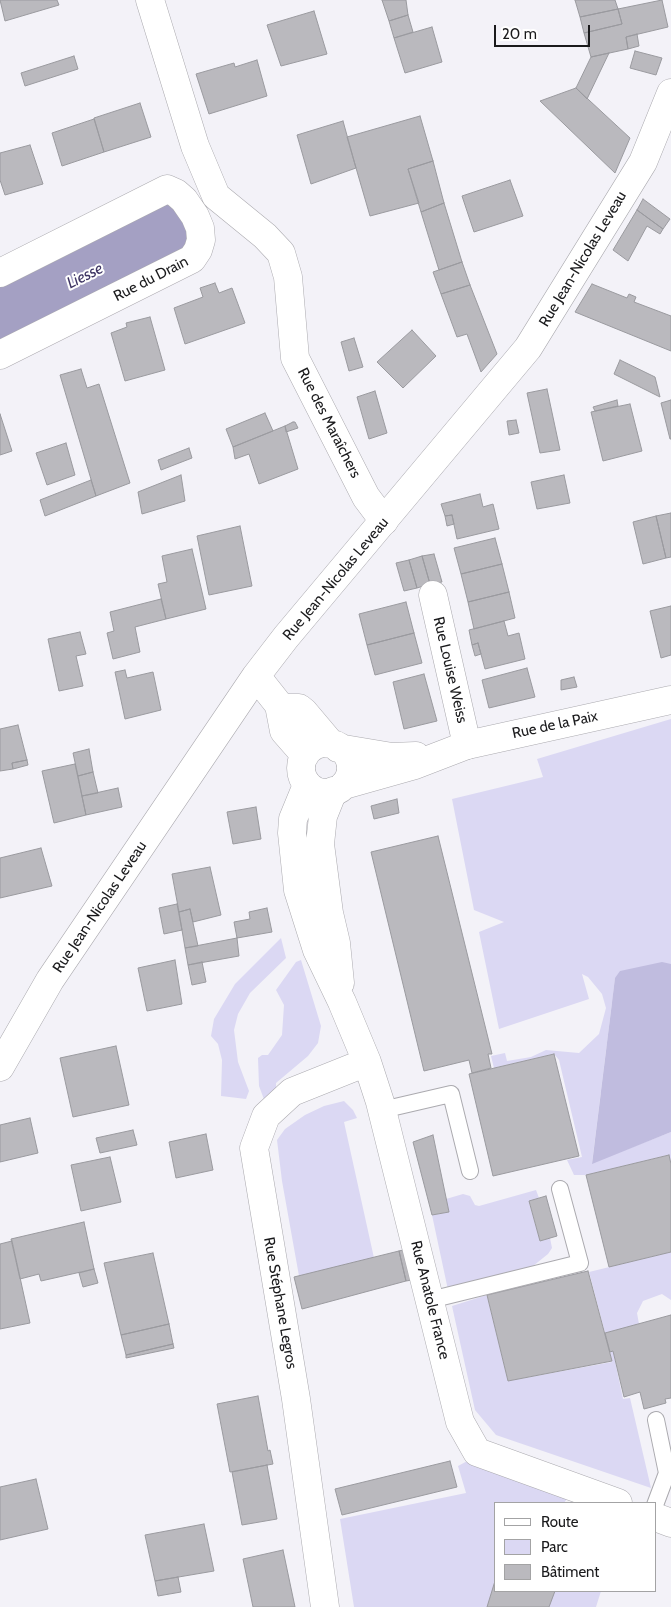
<!DOCTYPE html>
<meta charset="utf-8">
<style>
body{margin:0}
#map{position:relative;width:671px;height:1607px;overflow:hidden;background:#f3f2f8;font-family:Cabin,sans-serif}
canvas{display:block}
.legend{position:absolute;left:494px;top:1502px;width:162px;height:90px;box-sizing:border-box;background:#fff;border:1px solid #a3a3a4;margin:0;padding:6px 9px;list-style:none;font-size:15px;color:#1a1a1c}
.legend li{display:flex;align-items:center;gap:10px;height:25px}
.legend b{width:25px;border:1px solid #a3a3a4}
.scale{position:absolute;left:494px;top:25px;width:96px;height:22px;box-sizing:border-box;border:2px solid #1a1a1c;border-top:0;padding-left:6px;font-size:15px;line-height:18px;white-space:nowrap;color:#1a1a1c;-webkit-text-stroke:4px #fff;paint-order:stroke}
</style>
<div id="map">
<canvas width="671" height="1607"></canvas>
<ul class="legend">
<li><b style="height:6px;background:#fff"></b>Route</li>
<li><b style="height:14px;background:#dbd8f3"></b>Parc</li>
<li><b style="height:14px;background:#bab9be"></b>Bâtiment</li>
</ul>
<div class="scale">20 m</div>
</div>
<script>
const g = document.querySelector('canvas').getContext('2d');
g.lineJoin = 'round';
function fillPath(path, color) {
  g.fillStyle = color;
  g.fill(path, 'evenodd');
}
function toPath(rows) {
  const path = new Path2D();
  for (const r of rows) {
    if (r.length === 3) {
      path.moveTo(r[0] + r[2], r[1]);
      path.arc(r[0], r[1], r[2], 0, 2 * Math.PI);
      continue;
    }
    path.moveTo(r[0], r[1]);
    for (let i = 2; i < r.length; i += 2) path.lineTo(r[i], r[i + 1]);
  }
  return path;
}
function stroke(path, color, width, dash) {
  g.strokeStyle = color;
  g.lineWidth = width;
  g.lineCap = dash ? 'butt' : 'round';
  g.setLineDash(dash || []);
  g.stroke(path);
}
function drawText(font, color, halo, rows, align = 'center') {
  g.font = font + ' Cabin,sans-serif';
  g.lineWidth = 4;
  g.setLineDash([]);
  g.textBaseline = 'middle';
  g.strokeStyle = halo;
  g.fillStyle = color;
  for (const [text, x, y, turn = 0] of rows) {
    g.save();
    g.translate(x, y);
    g.rotate((+turn || 0) * Math.PI / 180);
    g.textAlign = isNaN(turn) ? turn : align;
    if (halo) g.strokeText(text, 0, 0);
    g.fillText(text, 0, 0);
    g.restore();
  }
}
const green = toPath([
 [671,719,671,964,615,978,592,1163,671,1132,671,1164,668,1155,586,1175,574,1175,567,1160,582,1157,559,1060,554,1054,494,1068,491,1056,505,1053,507,1061,531,1057,546,1050,579,1053,599,1034,606,1008,602,994,588,977,582,974,589,999,499,1029,479,932,504,922,474,910,452,799,543,777,537,759],
 [281,938,286,958,250,993,238,1014,234,1030,238,1062,249,1091,246,1099,221,1096,222,1060,218,1044,211,1036,214,1019,235,984],
 [301,960,321,1026,318,1043,308,1056,276,1083,276,1091,265,1102,259,1086,258,1058,262,1055,268,1055,282,1035,284,1005,276,990,296,962],
 [344,1101,353,1110,357,1118,344,1122,374,1258,299,1276,282,1181,277,1140,285,1129,305,1115,324,1106],
 [536,1190,539,1198,529,1202,540,1241,550,1238,552,1248,548,1254,528,1270,448,1290,432,1215,449,1212,446,1199,463,1194,470,1196,475,1205,479,1206],
 [671,1252,671,1300,662,1294,643,1301,637,1313,639,1324,605,1333,589,1272],
 [487,1295,508,1381,612,1362,610,1352,613,1351,623,1399,630,1398,651,1488,496,1435,475,1410,452,1306],
 [473,1458,568,1497,564,1503,495,1503,495,1591,601,1591,596,1607,354,1607,340,1519,466,1493,458,1466]
]);
const forest = toPath([
 [662,962,671,964,671,1132,592,1164,615,978,620,971]
]);
const river = toPath([
 [0,319,170,233]
]);
const building = toPath([
 [0,0,57,0,59,5,5,21,0,0],
 [382,0,406,0,408,15,389,21,382,0],
 [575,0,615,0,618,9,580,17,575,0],
 [662,0,668,27,626,37,628,49,591,57,584,33,622,24,618,9,662,0],
 [618,9,622,24,584,33,580,17,618,9],
 [314,11,327,54,281,66,267,25,314,11],
 [408,15,413,32,394,38,389,21,408,15],
 [432,27,442,62,405,73,394,38,432,27],
 [637,34,639,46,628,49,626,37,637,34],
 [635,51,662,58,656,75,630,68,635,51],
 [609,53,587,99,576,88,591,57,609,53],
 [74,56,78,69,25,86,21,73,74,56],
 [257,60,267,96,209,114,196,74,234,63,235,67,257,60],
 [576,88,630,138,615,173,540,101,576,88],
 [140,103,151,137,104,152,94,118,140,103],
 [420,116,433,161,408,169,419,203,370,216,347,137,420,116],
 [94,119,104,152,62,166,52,133,94,119],
 [343,121,356,168,311,184,297,135,343,121],
 [30,145,43,184,5,195,0,180,0,153,30,145],
 [433,161,444,203,421,212,408,169,433,161],
 [510,180,523,216,474,232,462,196,510,180],
 [643,199,670,219,663,229,637,210,643,199],
 [444,203,462,262,439,270,421,212,444,203],
 [637,210,663,229,660,234,647,226,628,261,613,250,637,210],
 [462,262,470,285,441,294,433,272,462,262],
 [215,283,219,293,232,288,245,323,185,344,174,308,203,297,200,288,215,283],
 [592,284,627,298,629,294,636,297,634,302,671,316,671,351,575,312,592,284],
 [470,285,497,354,481,372,467,334,457,337,441,294,470,285],
 [150,317,165,370,125,381,111,333,127,327,126,323,150,317],
 [412,330,436,356,403,388,377,362,412,330],
 [354,338,363,367,349,371,341,342,354,338],
 [620,360,655,377,660,397,614,374,620,360],
 [81,369,87,388,99,384,130,483,96,496,60,375,81,369],
 [547,389,560,450,540,453,527,393,547,389],
 [375,391,387,433,369,439,357,397,375,391],
 [617,400,618,406,595,411,593,407,617,400],
 [671,400,671,439,670,439,661,403,671,400],
 [630,404,642,451,603,461,591,412,630,404],
 [265,413,273,431,233,447,226,429,265,413],
 [0,414,12,451,0,455,0,414],
 [516,420,519,433,509,435,507,421,516,420],
 [293,422,295,422,298,428,286,432,285,426,293,422],
 [285,426,298,469,259,484,249,454,235,459,233,447,285,426],
 [66,443,75,475,47,485,36,453,66,443],
 [189,448,192,458,161,470,158,460,189,448],
 [181,475,185,501,142,514,138,492,181,475],
 [564,475,570,503,537,509,531,482,564,475],
 [91,480,96,496,45,516,40,500,91,480],
 [480,494,483,507,493,504,499,529,457,539,452,515,445,516,441,504,480,494],
 [671,513,671,557,666,558,656,516,671,513],
 [452,515,454,524,447,526,445,516,452,515],
 [656,516,666,558,643,564,633,522,656,516],
 [240,526,252,586,209,595,197,536,240,526],
 [495,538,502,564,461,574,454,548,495,538],
 [192,549,206,609,166,619,158,584,167,582,162,556,192,549],
 [434,554,442,582,430,584,422,556,434,554],
 [422,556,430,584,417,588,409,560,422,556],
 [409,560,417,588,404,591,396,563,409,560],
 [502,564,509,592,468,602,461,574,502,564],
 [509,592,515,618,474,629,468,602,509,592],
 [161,599,166,619,135,627,140,652,113,659,107,633,114,631,110,612,161,599],
 [406,602,414,633,367,645,359,614,406,602],
 [671,606,671,655,661,658,650,611,671,606],
 [504,621,508,636,519,633,525,659,485,669,478,643,472,645,469,630,504,621],
 [80,632,86,654,76,656,83,686,59,691,48,639,80,632],
 [414,633,422,663,375,675,367,645,414,633],
 [478,643,481,654,475,656,472,645,478,643],
 [527,668,535,697,489,708,482,680,527,668],
 [125,670,127,678,153,672,161,710,125,719,115,672,125,670],
 [424,674,437,721,404,729,393,682,424,674],
 [574,677,577,687,561,690,561,680,574,677],
 [18,725,27,760,12,763,13,769,0,771,0,729,18,725],
 [89,749,93,772,78,776,73,753,89,749],
 [27,760,28,765,13,769,12,763,27,760],
 [75,764,86,815,54,823,42,771,75,764],
 [93,772,98,793,82,796,78,776,93,772],
 [118,788,122,807,86,815,82,796,118,788],
 [397,799,399,813,374,819,371,806,397,799],
 [256,807,261,839,233,844,227,812,256,807],
 [438,836,492,1054,488,1054,491,1068,472,1073,469,1060,424,1071,371,852,438,836],
 [41,848,52,886,0,898,0,858,41,848],
 [210,867,221,915,193,922,190,909,179,912,172,874,210,867],
 [177,904,182,930,164,934,159,908,177,904],
 [267,908,272,932,237,938,234,922,250,919,249,912,267,908],
 [190,909,198,946,185,948,179,912,190,909],
 [237,938,239,956,188,965,185,948,237,938],
 [175,960,182,1004,147,1011,138,968,175,960],
 [202,962,206,982,192,985,188,965,202,962],
 [116,1046,129,1105,73,1117,60,1058,116,1046],
 [554,1054,579,1156,493,1176,469,1074,554,1054],
 [30,1118,38,1153,0,1162,0,1125,30,1118],
 [133,1130,137,1145,100,1153,96,1138,133,1130],
 [206,1134,213,1170,176,1178,169,1142,206,1134],
 [433,1135,449,1212,432,1215,413,1142,433,1135],
 [669,1155,671,1164,671,1252,609,1267,586,1175,669,1155],
 [110,1157,121,1202,81,1211,71,1165,110,1157],
 [546,1196,557,1236,540,1241,529,1201,546,1196],
 [84,1222,94,1269,41,1281,39,1274,20,1279,11,1239,84,1222],
 [12,1241,30,1323,0,1329,0,1244,12,1241],
 [403,1250,412,1280,406,1281,399,1251,403,1250],
 [399,1251,406,1281,302,1309,294,1277,399,1251],
 [153,1253,169,1324,121,1335,104,1263,153,1253],
 [94,1269,98,1283,83,1287,79,1273,94,1269],
 [588,1271,612,1361,508,1381,487,1295,588,1271],
 [671,1315,671,1398,665,1399,666,1403,644,1409,640,1392,624,1397,613,1351,610,1352,605,1333,671,1315],
 [169,1324,173,1344,126,1355,121,1335,169,1324],
 [173,1344,174,1348,126,1358,126,1355,173,1344],
 [258,1396,268,1451,270,1450,273,1464,230,1472,217,1404,258,1396],
 [450,1461,457,1487,342,1515,335,1489,450,1461],
 [267,1465,277,1519,242,1525,232,1472,267,1465],
 [36,1479,48,1529,0,1540,0,1487,36,1479],
 [204,1524,214,1571,155,1581,145,1535,204,1524],
 [283,1550,295,1607,253,1607,243,1559,283,1550],
 [178,1577,181,1592,158,1596,155,1581,178,1577],
 [495,1581,495,1591,555,1591,549,1607,487,1607,495,1581]
]);
const lane = toPath([
 [382,1110,451,1094,470,1171],
 [430,1300,580,1263,560,1189],
 [655,1505,667,1473,656,1420]
]);
const street = toPath([
 [150,0,195,146,216,196,265,236,281,253,288,277,295,358,366,497,384,521],
 [0,273,167,189,176,193,184,200,195,216,200,228,201,240,198,250,192,259,0,355],
 [433,595,467,745],
 [307,785,293,819,292,833,298,890,317,950,342,1002,367,1062,380,1102,460,1422,477,1452,618,1503],
 [333,791,323,816,320,844,329,913,336,943,340,983],
 [655,1517,671,1523],
 [325,1607,296,1399,254,1148,266,1116,292,1092,367,1062]
]);
const secondary = toPath([
 [256,676,279,705,284,731,305,755],
 [279,705,287,708,299,708,304,712,331,744],
 [326,768,25],
 [338,748,392,757,416,756],
 [344,785,415,765,467,745,671,700],
 [0,1067,50,980,256,676,286,637,528,348,643,162,671,93]
]);
const streetNames = [
 ["Rue Jean-Nicolas Leveau",583,259,-59],
 ["Rue du Drain",151,279,-27],
 ["Rue des Maraîchers",329,423,63],
 ["Rue Jean-Nicolas Leveau",336,579,-50],
 ["Rue Louise Weiss",450,670,77],
 ["Rue de la Paix",555,725,-12],
 ["Rue Jean-Nicolas Leveau",100,907,-56],
 ["Rue Anatole France",430,1300,76],
 ["Rue Stéphane Legros",280,1303,80]
];
const waterNames = [
 ["Liesse",85,276,-27]
];
fillPath(green, '#dbd8f3');
fillPath(forest, '#c0bcdf');
stroke(river, '#a4a0c3', 58);
fillPath(building, '#bab9be');
stroke(building, '#9a9a9f', 1);
stroke(lane, '#abaaaf', 18);
stroke(street, '#abaaaf', 29);
stroke(secondary, '#abaaaf', 29);
stroke(lane, '#fff', 16);
stroke(street, '#fff', 28);
stroke(secondary, '#fff', 28);
drawText('15px', '#1a1a1c', '#fff', streetNames);
drawText('italic 16px', '#3d3463', '#fff', waterNames);
</script>
